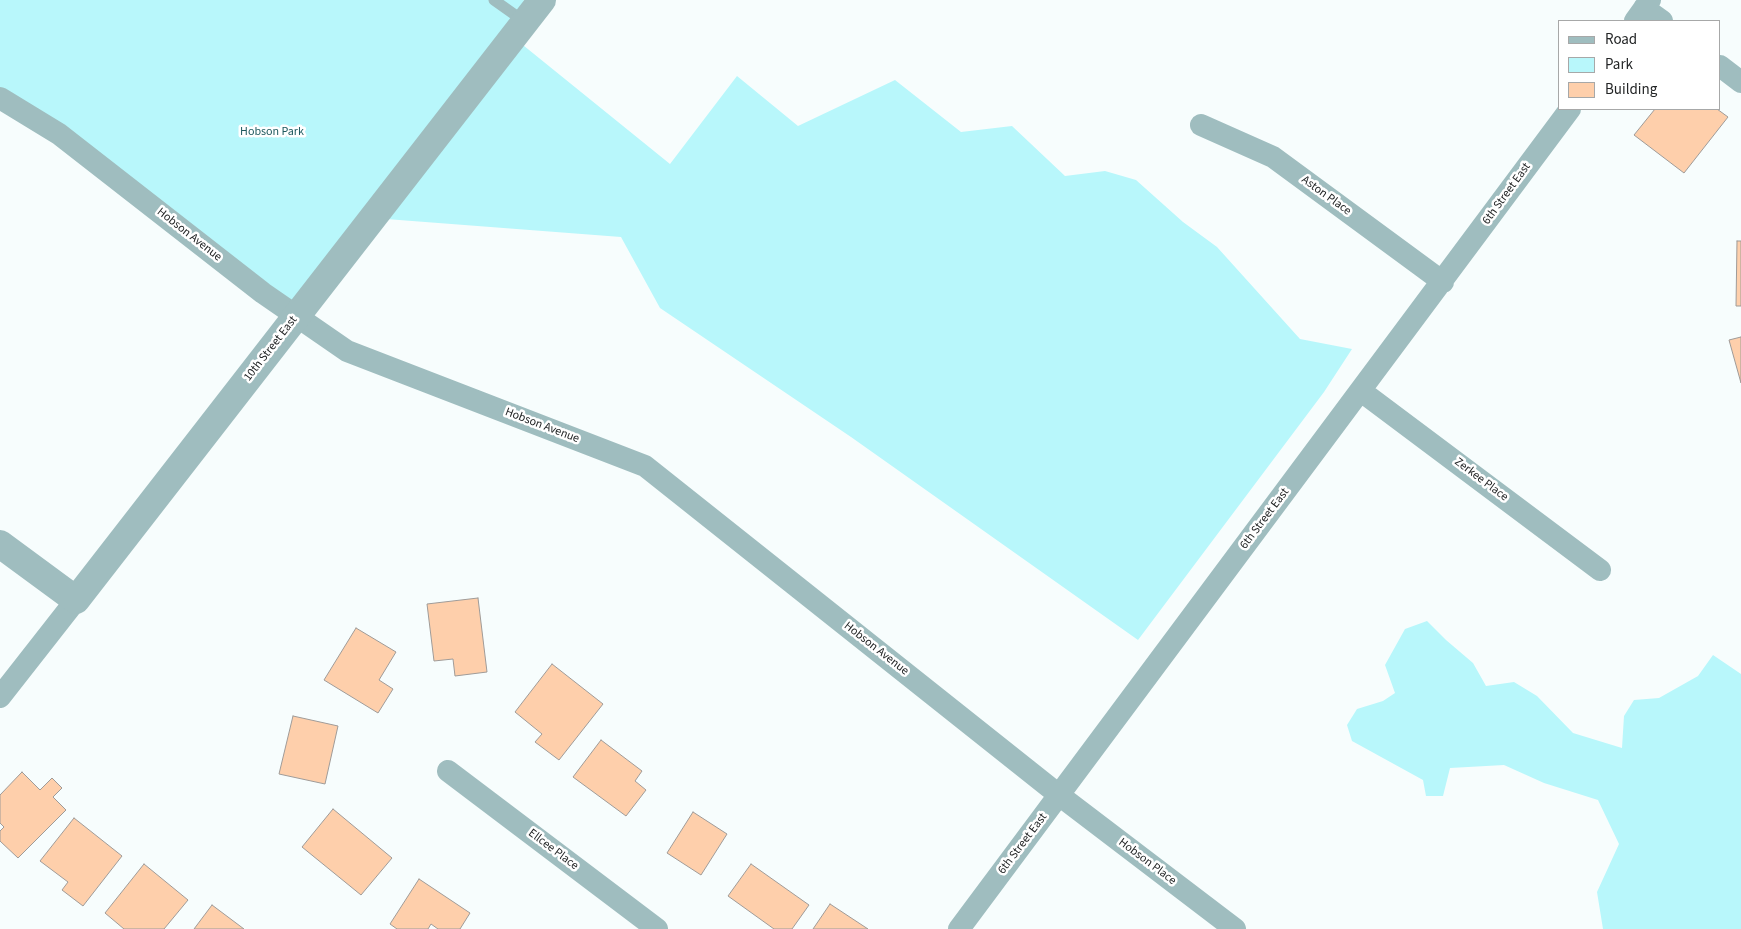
<!DOCTYPE html>
<style>
body{margin:0}
#map{position:relative;width:1741px;height:929px;overflow:hidden;background:#f7fdfd;font-family:"Source Sans 3",sans-serif}
canvas{display:block}
.legend{position:absolute;left:1558px;top:20px;width:162px;height:90px;box-sizing:border-box;background:#fff;border:1px solid #a7a8a8;margin:0;padding:6px 9px;list-style:none;font-size:15px;color:#232526}
.legend li{display:flex;align-items:center;gap:10px;height:25px}
.legend b{width:25px;border:1px solid #a7a8a8}
</style>
<div id="map">
<canvas width="1741" height="929"></canvas>
<ul class="legend">
<li><b style="height:6px;background:#9fbdbf"></b>Road</li>
<li><b style="height:14px;background:#b8f7fb"></b>Park</li>
<li><b style="height:14px;background:#fecfab"></b>Building</li>
</ul>
</div>
<script>
const g = document.querySelector('canvas').getContext('2d');
g.lineJoin = 'round';
function fillPath(path, color) {
  g.fillStyle = color;
  g.fill(path, 'evenodd');
}
function toPath(rows) {
  const path = new Path2D();
  for (const r of rows) {
    path.moveTo(r[0], r[1]);
    for (let i = 2; i < r.length; i += 2) path.lineTo(r[i], r[i + 1]);
  }
  return path;
}
function stroke(path, color, width, dash) {
  g.strokeStyle = color;
  g.lineWidth = width;
  g.lineCap = dash ? 'butt' : 'round';
  g.setLineDash(dash || []);
  g.stroke(path);
}
function drawText(font, color, halo, rows, align = 'center') {
  g.font = font + ' "Source Sans 3",sans-serif';
  g.lineWidth = 5;
  g.setLineDash([]);
  g.textBaseline = 'middle';
  g.strokeStyle = halo;
  g.fillStyle = color;
  for (const [text, x, y, turn = 0] of rows) {
    g.save();
    g.translate(x, y);
    g.rotate((+turn || 0) * Math.PI / 180);
    g.textAlign = isNaN(turn) ? turn : align;
    if (halo) g.strokeText(text, 0, 0);
    g.fillText(text, 0, 0);
    g.restore();
  }
}
const green = toPath([
 [0,0,524,0,513,37,670,164,737,76,798,126,895,80,961,132,1012,126,1065,176,1105,171,1136,180,1183,222,1217,247,1300,339,1352,349,1324,392,1138,640,851,437,660,308,621,237,373,218,297,316,0,98],
 [1427,621,1446,640,1473,663,1486,686,1514,682,1537,696,1573,733,1622,748,1624,716,1634,700,1659,698,1698,676,1713,655,1741,674,1741,929,1603,929,1597,892,1619,844,1598,800,1544,783,1504,765,1450,768,1443,796,1426,796,1423,780,1352,741,1347,725,1357,709,1383,701,1395,693,1385,665,1405,629]
]);
const building = toPath([
 [1655,109,1717,109,1728,117,1684,173,1634,135,1655,109],
 [1737,241,1741,241,1741,306,1736,306,1737,241],
 [1741,337,1741,383,1729,340,1741,337],
 [478,598,487,672,455,676,453,659,434,661,427,604,478,598],
 [356,628,396,652,379,680,393,689,378,713,324,680,356,628],
 [552,664,603,704,559,760,535,742,542,734,515,712,552,664],
 [293,716,338,726,325,784,279,774,293,716],
 [601,740,642,771,635,781,646,790,626,816,573,777,601,740],
 [22,772,40,790,52,778,62,788,53,797,66,810,18,858,0,841,0,831,4,827,0,823,0,795,22,772],
 [333,809,392,858,361,895,302,847,333,809],
 [693,812,727,834,701,875,667,853,693,812],
 [74,818,122,856,83,906,62,890,68,882,40,861,74,818],
 [144,864,188,900,164,929,124,929,105,913,144,864],
 [751,864,809,905,792,929,774,929,728,896,751,864],
 [419,879,470,913,460,929,438,929,431,924,428,929,397,929,390,924,419,879],
 [830,904,868,929,813,929,830,904],
 [212,905,244,929,194,929,212,905]
]);
const service = toPath([
 [494,0,525,22]
]);
const minor = toPath([
 [1644,8,1662,21],
 [1635,21,1650,0],
 [1720,66,1741,82],
 [0,98,59,134,263,293,347,351,645,466,1059,795,1235,929],
 [1201,125,1273,157,1443,282],
 [1361,391,1600,570],
 [0,697,76,600],
 [448,771,657,929],
 [959,929,1570,109]
]);
const tertiary = toPath([
 [0,544,76,600,542,0]
]);
const parkNames = [
 ["Hobson Park",272,132]
];
const streetNames = [
 ["6th Street East",1507,194,-54],
 ["Aston Place",1326,196,36],
 ["Hobson Avenue",189,235,38],
 ["10th Street East",271,349,-52],
 ["Hobson Avenue",542,426,21],
 ["Zerkee Place",1481,480,37],
 ["6th Street East",1265,519,-53],
 ["Hobson Avenue",876,649,38],
 ["6th Street East",1023,844,-53],
 ["Ellcee Place",553,850,37],
 ["Hobson Place",1147,862,37]
];
fillPath(green, '#b8f7fb');
fillPath(building, '#fecfab');
stroke(building, '#9f9b98', 1);
stroke(service, '#9fbdbf', 11);
stroke(minor, '#9fbdbf', 22);
stroke(tertiary, '#9fbdbf', 28);
drawText('12px', '#1e595e', '#fff', parkNames);
drawText('12px', '#232526', '#fff', streetNames);
</script>
